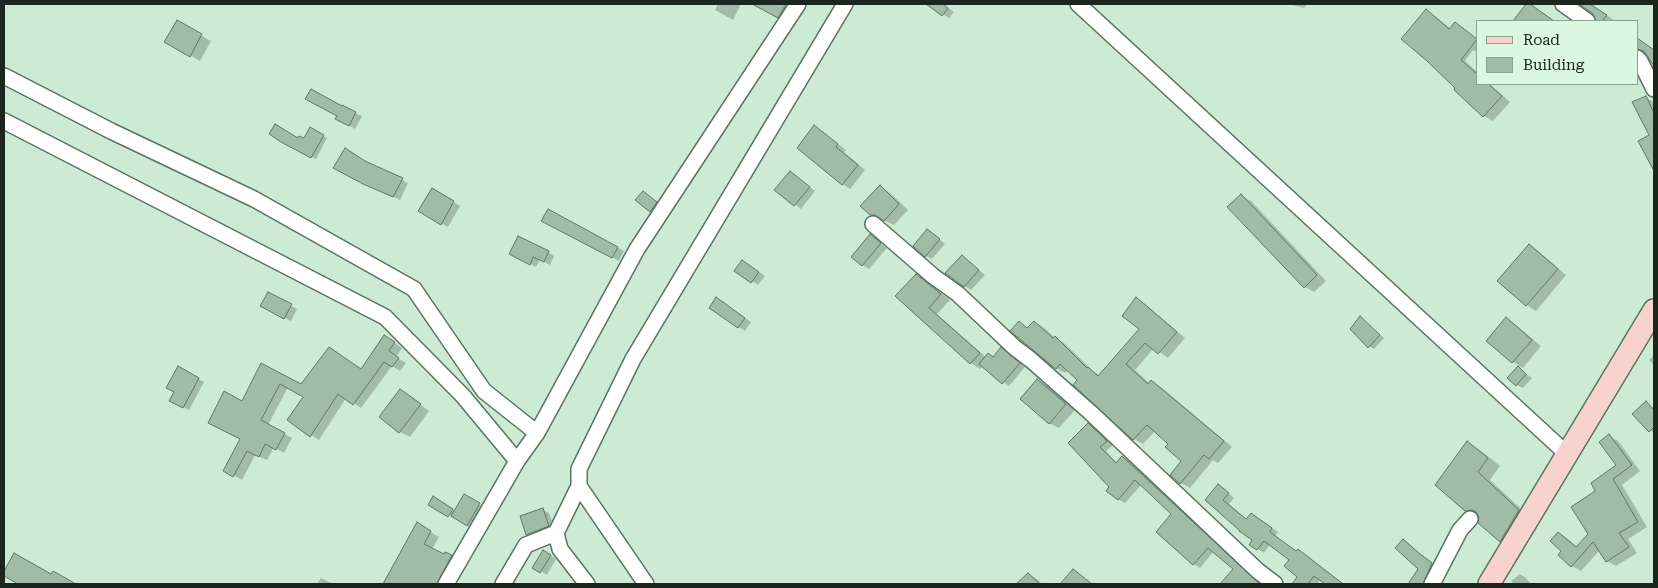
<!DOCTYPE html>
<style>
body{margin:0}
#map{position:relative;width:1658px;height:588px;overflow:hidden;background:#cdead4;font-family:"Roboto Serif",serif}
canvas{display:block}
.frame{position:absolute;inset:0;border:5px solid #1b261e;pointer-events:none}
.legend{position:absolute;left:1476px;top:20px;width:162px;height:65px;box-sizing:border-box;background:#daf7e1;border:1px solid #8ea393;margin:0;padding:6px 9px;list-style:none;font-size:15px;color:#1b261e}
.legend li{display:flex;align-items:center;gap:10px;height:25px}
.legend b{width:25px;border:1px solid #8ea393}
</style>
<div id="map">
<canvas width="1658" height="588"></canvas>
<div class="frame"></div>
<ul class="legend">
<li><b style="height:6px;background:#f8d3cd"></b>Road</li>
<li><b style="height:14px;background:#a0bca7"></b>Building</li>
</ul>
</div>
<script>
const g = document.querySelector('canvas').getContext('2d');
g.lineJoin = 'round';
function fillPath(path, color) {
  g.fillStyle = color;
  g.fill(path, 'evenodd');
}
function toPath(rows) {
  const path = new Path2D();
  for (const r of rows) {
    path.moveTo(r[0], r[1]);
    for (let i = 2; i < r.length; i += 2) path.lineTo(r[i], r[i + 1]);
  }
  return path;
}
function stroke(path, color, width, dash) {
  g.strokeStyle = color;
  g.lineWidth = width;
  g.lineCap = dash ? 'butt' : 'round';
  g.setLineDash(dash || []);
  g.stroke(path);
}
const shadow = toPath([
 [718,4,741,4,733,20,715,10],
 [754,4,781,4,794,11,788,22],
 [928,4,943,4,954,12,949,18],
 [1289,4,1308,4,1304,8],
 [1527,4,1537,9,1554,21,1514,21],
 [1581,4,1589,4,1614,20,1597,21,1597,17,1594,13],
 [1426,11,1435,16,1451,29,1455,24,1477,39,1477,52,1473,50,1465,61,1477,72,1477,84,1490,84,1510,102,1493,121,1484,116,1457,88],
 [177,22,211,41,200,61,166,41],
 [1637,39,1654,51,1654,64,1646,53,1643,54,1637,50],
 [1645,97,1652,101,1654,106,1654,169,1639,142,1651,136],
 [355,113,362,116,355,129,343,122,338,116],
 [815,127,846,150,844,152,865,170,850,189,842,184],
 [310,129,327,138,316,159,282,141,304,140],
 [367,163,408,183,400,200,371,187],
 [790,172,815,191,801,209,776,190],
 [880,187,890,193,908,210,894,225,870,214],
 [433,190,460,206,448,227,419,211],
 [643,192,662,206,657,215,637,200],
 [1241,196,1251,201,1326,281,1314,292,1305,287],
 [548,211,624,251,619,261,543,220],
 [928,230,945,244,932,259,926,256],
 [871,236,887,248,869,269,862,265],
 [1529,246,1538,251,1566,275,1536,311,1527,305],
 [548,252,554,256,550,265,540,260,536,267,517,257],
 [962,256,985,275,971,290,965,286],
 [749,265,765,276,758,285,736,270],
 [916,275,950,300,937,314,986,357,994,358,1007,353,1025,367,1009,386,983,366,980,369,971,363,897,296],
 [268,294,297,309,291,321,262,306],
 [1137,299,1145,304,1185,338,1168,358,1154,348,1135,370,1150,384,1152,382,1161,387,1232,447,1218,463,1213,460,1190,488,1181,483,1171,474,1183,461,1170,444,1155,431,1143,444,1134,439,1068,370,1065,373,1056,368,1019,323,1029,328,1034,322,1043,327,1055,338,1064,343,1093,371,1100,376,1141,329],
 [722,303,751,322,745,331,710,308],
 [1360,318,1384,338,1374,349,1369,346],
 [1507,319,1516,325,1541,346,1523,368,1513,362,1488,341],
 [392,341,402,348,396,357,406,363,400,371,392,366,361,408,346,398,319,440,289,420,305,397,288,387,268,425,292,438,284,453,274,447,267,460,255,455,242,480,224,470,241,439,243,402,262,365,301,385,362,370],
 [1654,355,1654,365,1649,360],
 [178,368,204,382,189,410,171,400,175,392],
 [1518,368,1532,378,1523,388,1517,385],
 [1038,380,1047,386,1075,410,1059,428,1049,423],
 [400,390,429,411,410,437,400,432],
 [1646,403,1654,409,1654,434,1634,414],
 [1088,425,1095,428,1113,445,1106,451,1117,463,1123,457,1129,461,1260,584,1221,584,1234,569,1214,551,1200,568,1194,564,1172,514,1142,484,1125,503,1118,499,1111,487],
 [1609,436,1618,441,1640,471,1622,485,1647,527,1628,539,1637,553,1616,566,1607,561,1600,550,1581,571,1572,566,1559,555,1563,551,1558,533,1567,538,1577,547,1589,534,1597,491,1618,465],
 [1467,443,1480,450,1500,466,1490,480,1531,518,1513,548,1501,541,1480,518,1466,510],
 [1224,489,1234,498,1229,504,1247,520,1257,518,1278,532,1275,536,1297,552,1298,550,1304,554,1344,584,1327,584,1321,579,1317,584,1293,584,1299,577,1291,560,1270,544,1264,553,1258,549,1251,544,1254,540,1206,500],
 [464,495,485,508,474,529,430,504,434,498,455,511],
 [543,510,549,513,555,529,533,538,527,534],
 [417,524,439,537,432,549,444,556,446,554,460,562,447,584,382,584,388,575,389,576],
 [1404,541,1438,567,1430,584,1409,584,1419,569],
 [543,551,556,559,547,575,534,567],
 [15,555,52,576,53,573,74,584,21,584,4,574],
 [1028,574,1037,579,1042,584,1018,584],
 [1520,574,1526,578,1531,584,1514,584,1511,581],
 [321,578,333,584,317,584]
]);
const building = toPath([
 [752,4,786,4,778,18,752,4],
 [926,4,943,4,948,8,942,16,926,4],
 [1526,4,1530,4,1554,21,1513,21,1526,4],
 [1579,4,1590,4,1607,15,1602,21,1596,21,1593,14,1579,4],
 [1426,9,1449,29,1455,22,1477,39,1461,60,1477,74,1477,84,1488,84,1502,96,1483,117,1454,90,1455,88,1427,61,1401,39,1426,9],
 [177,20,202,34,190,57,164,42,177,20],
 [1637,38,1654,50,1654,66,1644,51,1637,49,1637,38],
 [311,89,342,106,342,105,356,112,349,126,335,119,337,116,305,99,311,89],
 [1646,96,1654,113,1654,171,1638,141,1649,135,1632,102,1646,96],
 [275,124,298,138,299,136,304,138,310,127,324,135,311,158,281,142,269,134,275,124],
 [814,125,838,144,836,147,858,165,842,185,797,148,814,125],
 [345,148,365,161,403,178,393,197,363,184,333,168,345,148],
 [790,171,810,187,794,206,774,190,790,171],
 [880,185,899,204,884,221,875,215,870,215,860,206,880,185],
 [432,188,454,201,441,225,418,211,432,188],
 [643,191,657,202,650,212,635,200,643,191],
 [1241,194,1317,275,1304,288,1227,207,1241,194],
 [548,209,618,247,612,258,541,221,548,209],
 [927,229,940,239,925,257,913,246,927,229],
 [870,234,881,243,862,266,851,257,870,234],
 [518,236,549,251,544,262,533,257,530,265,509,254,518,236],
 [1529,244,1558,269,1526,306,1497,281,1529,244],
 [962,255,979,270,964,287,945,273,962,255],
 [742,260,759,272,751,283,734,271,742,260],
 [916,274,941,294,929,308,980,353,970,364,895,296,916,274],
 [268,292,292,304,284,319,260,306,268,292],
 [716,297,745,318,738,328,709,308,716,297],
 [1136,297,1177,332,1158,354,1145,343,1126,364,1148,384,1151,380,1224,441,1209,459,1204,455,1180,484,1170,475,1181,461,1165,447,1168,444,1147,425,1133,440,1073,385,1077,380,1060,364,1056,369,1010,331,1019,321,1027,328,1034,321,1053,338,1055,336,1087,368,1088,367,1098,376,1139,329,1122,316,1136,297],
 [1360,316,1380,335,1368,348,1350,329,1360,316],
 [1506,317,1532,340,1512,363,1486,341,1506,317],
 [384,335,395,342,389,351,399,358,392,367,384,362,353,405,338,394,310,437,287,420,303,397,280,384,261,420,285,433,276,450,265,444,259,457,247,451,233,477,223,471,240,439,208,423,224,391,242,401,261,363,301,384,329,347,361,369,384,335],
 [1001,347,1020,363,1002,384,979,364,988,353,993,357,1001,347],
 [178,366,199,378,183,408,169,401,174,392,166,388,178,366],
 [1518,366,1526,374,1516,386,1507,378,1518,366],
 [1037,379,1066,404,1049,424,1020,399,1037,379],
 [400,389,421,404,399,433,379,417,400,389],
 [1646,401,1654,410,1654,427,1649,432,1632,414,1646,401],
 [1088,423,1107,441,1100,447,1116,463,1122,456,1260,584,1220,584,1233,569,1208,548,1193,565,1156,532,1171,514,1135,480,1118,500,1106,491,1109,487,1068,443,1088,423],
 [1609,434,1632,465,1613,479,1638,522,1619,533,1629,547,1606,562,1593,542,1571,567,1558,555,1561,551,1550,541,1558,532,1576,547,1588,534,1571,507,1595,491,1591,483,1616,465,1599,442,1609,434],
 [1467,441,1488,458,1478,472,1519,510,1500,542,1478,523,1479,517,1476,512,1472,510,1465,511,1435,485,1467,441],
 [1218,484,1229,493,1223,500,1246,519,1251,513,1272,528,1270,532,1296,551,1298,549,1343,584,1325,584,1314,576,1308,584,1292,584,1297,577,1284,566,1289,560,1264,541,1257,550,1249,545,1252,540,1239,531,1239,530,1205,500,1218,484],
 [464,494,480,503,467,526,451,516,464,494],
 [433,496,453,509,448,517,428,505,433,496],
 [543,508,549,526,526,535,520,516,543,508],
 [417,522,431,531,424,544,444,554,445,552,452,555,437,584,383,584,417,522],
 [1403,539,1420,554,1432,563,1423,584,1408,584,1418,569,1395,548,1403,539],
 [543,550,551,555,540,573,532,568,543,550],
 [14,553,51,574,53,571,76,584,18,584,4,576,4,571,14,553],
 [1073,569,1092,584,1060,584,1073,569],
 [1028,573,1040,584,1016,584,1028,573]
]);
const street = toPath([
 [1078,4,1567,454],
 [1563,4,1587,21],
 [1637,58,1640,61,1654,89],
 [4,76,111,131,254,199,414,289,484,391,537,433],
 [4,121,385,317,463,396,517,461],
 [873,224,933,276,958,294,1014,347,1031,360,1091,413,1258,571,1275,584],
 [579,486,646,584],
 [446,584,517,461,537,433,637,249,798,4],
 [503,584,526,545,556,533],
 [587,584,560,549,556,533,579,486,579,469,633,359,845,4],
 [1432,584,1460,530,1470,519]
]);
const secondary = toPath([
 [1489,584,1654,310]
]);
fillPath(shadow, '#0003');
fillPath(building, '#a0bca7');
stroke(building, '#5d7864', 1);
stroke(street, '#5a7461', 18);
stroke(secondary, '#5a7461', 24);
stroke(street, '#fff', 15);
stroke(secondary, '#f8d3cd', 21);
</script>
